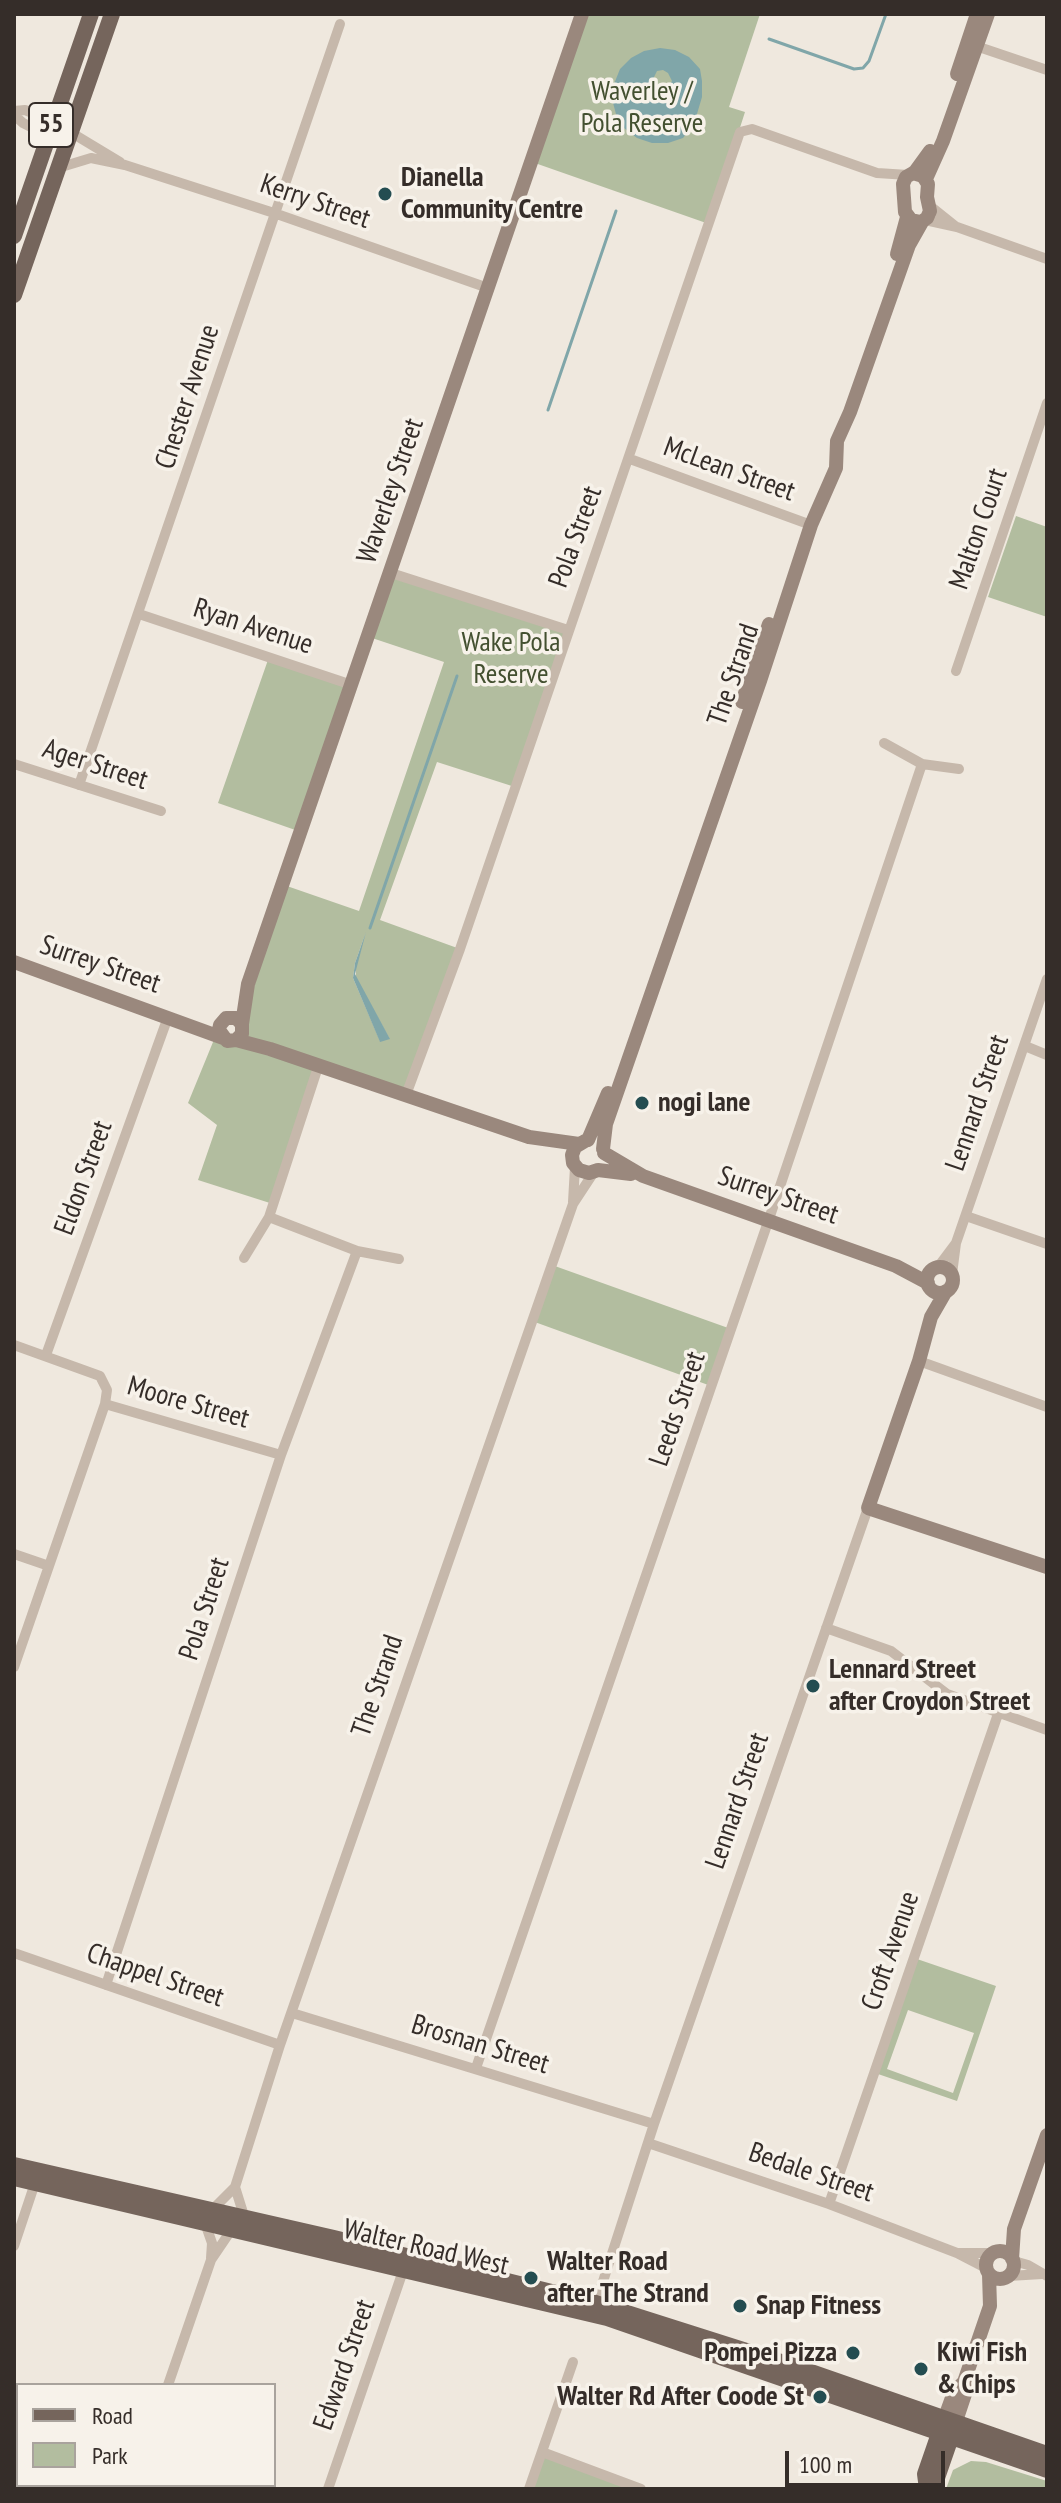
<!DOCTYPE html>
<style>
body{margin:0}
#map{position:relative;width:1061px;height:2503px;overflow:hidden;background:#efe8de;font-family:"PT Sans Narrow",sans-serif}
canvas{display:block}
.frame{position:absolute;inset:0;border:16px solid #352d29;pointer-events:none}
.legend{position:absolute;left:16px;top:2383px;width:260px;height:104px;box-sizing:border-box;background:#f7f2ea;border:2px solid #a9a39d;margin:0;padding:10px 14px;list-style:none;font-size:24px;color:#352d29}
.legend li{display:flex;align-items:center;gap:16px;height:40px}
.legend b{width:40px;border:2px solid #a9a39d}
.scale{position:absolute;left:785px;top:2451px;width:160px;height:36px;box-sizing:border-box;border:4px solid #352d29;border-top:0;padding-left:10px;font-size:24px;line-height:28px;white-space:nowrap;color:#352d29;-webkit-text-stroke:6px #f7f2ea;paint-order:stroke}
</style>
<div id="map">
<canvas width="1061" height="2503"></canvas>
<div class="frame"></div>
<ul class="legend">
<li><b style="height:10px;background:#75655c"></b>Road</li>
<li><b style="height:22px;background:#b2bd9f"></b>Park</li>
</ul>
<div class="scale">100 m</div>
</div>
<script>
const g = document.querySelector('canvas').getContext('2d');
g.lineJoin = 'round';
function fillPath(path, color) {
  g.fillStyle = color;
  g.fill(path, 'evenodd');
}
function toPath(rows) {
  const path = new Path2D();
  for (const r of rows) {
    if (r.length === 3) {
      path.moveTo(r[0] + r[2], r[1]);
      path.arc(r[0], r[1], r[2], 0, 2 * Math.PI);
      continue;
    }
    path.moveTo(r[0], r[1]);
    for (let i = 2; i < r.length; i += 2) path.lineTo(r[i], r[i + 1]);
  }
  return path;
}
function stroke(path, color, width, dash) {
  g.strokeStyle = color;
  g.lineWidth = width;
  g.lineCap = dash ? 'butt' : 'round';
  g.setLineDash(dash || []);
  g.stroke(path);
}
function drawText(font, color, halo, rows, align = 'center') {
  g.font = font + ' "PT Sans Narrow",sans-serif';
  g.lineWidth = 7;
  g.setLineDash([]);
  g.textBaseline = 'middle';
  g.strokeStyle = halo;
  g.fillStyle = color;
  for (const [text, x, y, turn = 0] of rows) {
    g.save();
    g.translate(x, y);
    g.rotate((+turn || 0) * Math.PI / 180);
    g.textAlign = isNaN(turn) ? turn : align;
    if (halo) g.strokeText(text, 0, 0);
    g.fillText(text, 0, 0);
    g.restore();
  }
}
const green = toPath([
 [582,14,760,14,729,107,745,112,709,224,532,162],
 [1016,516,1047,527,1047,617,988,597],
 [391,573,568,630,515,787,437,762,380,920,460,949,406,1095,318,1067,273,1204,198,1180,217,1125,188,1103,220,1025,232,1041,246,1014,284,885,359,911,444,662,369,637],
 [366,932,356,963,356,978,389,1038,380,1041,353,978,355,963],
 [269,657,352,685,301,832,218,803],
 [552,1265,731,1329,711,1386,532,1321],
 [917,1959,996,1986,957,2101,878,2074],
 [908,2010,974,2033,953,2093,887,2069],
 [542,2452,642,2489,529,2489],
 [971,2461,986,2462,1047,2481,1047,2489,946,2489,953,2470]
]);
const water = toPath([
 [660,48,675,50,689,57,700,69,702,81,702,97,694,124,683,138,668,143,652,143,637,138,624,128,616,114,612,99,614,84,620,69,631,58,644,51],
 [663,70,668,73,672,81,661,100,656,101,649,93,649,87,657,71],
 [366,932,355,974,390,1039,380,1042,353,978,355,963]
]);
const stream = toPath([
 [769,39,854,69,863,68,869,61,886,14],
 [548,410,616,211],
 [370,928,457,676]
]);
const street = toPath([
 [973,45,1047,70],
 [14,111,25,110,52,121,120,162],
 [14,115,23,123,67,145],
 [58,168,91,158,125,165,274,213,488,288],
 [930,206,955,226],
 [925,220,957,227,1047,259],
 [630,459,811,525],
 [391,573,568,630],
 [139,614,352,685],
 [956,671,1047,403],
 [884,743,922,764,959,769],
 [14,764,161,811],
 [79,785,340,24],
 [1025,1046,1047,1055],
 [406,1095,460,949,740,132,752,129,877,173,908,175],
 [573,1202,575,1167],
 [966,1216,1047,1244],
 [357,1251,399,1259],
 [244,1258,269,1217],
 [938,1267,956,1243],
 [952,1274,956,1243,1047,979],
 [14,1345,100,1376,107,1390,105,1404,14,1667],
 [46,1355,168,1017],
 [919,1361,1047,1407],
 [105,1404,281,1455],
 [14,1554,49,1566],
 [826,1628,891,1651,947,1694,1047,1730],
 [14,1953,280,2045],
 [106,1985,281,1455,357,1251,269,1217,318,1067],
 [292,2013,654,2124],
 [476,2068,769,1219,922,764],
 [648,2143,829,2204,957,2253,986,2268],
 [235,2187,245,2219],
 [829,2204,998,1714],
 [211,2211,235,2187,280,2045,573,1204,594,1172],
 [205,2223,212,2243,211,2258],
 [14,2246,36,2180],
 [959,2253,992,2253],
 [1014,2261,1028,2265,1047,2276],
 [1009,2276,1042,2274],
 [596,2303,654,2124,868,1508],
 [168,2385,211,2260,232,2229],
 [542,2452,641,2489],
 [132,2489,133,2485],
 [328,2489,404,2268],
 [529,2489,573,2362]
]);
const secondary = toPath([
 [957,74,977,14],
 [913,173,923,176,928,184,927,197,930,211,927,218,921,222,911,220,905,212,903,184,906,177,913,173],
 [914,173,930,151],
 [926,179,943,141,988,14],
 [897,254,907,217],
 [742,702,769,624],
 [14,962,223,1038],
 [242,1024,248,984,582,14],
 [236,1040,242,1034,242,1024,236,1018,226,1018,220,1025,219,1030,227,1041,236,1040,270,1049,529,1137,579,1144],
 [588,1140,608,1093],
 [585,1141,575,1147,572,1155,573,1163,579,1170,589,1173,598,1170,631,1174],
 [603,1149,606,1124,760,681,811,525,836,468,837,441,850,412,909,245,922,222],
 [604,1153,643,1176,896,1266,928,1283],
 [940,1280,13],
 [946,1291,931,1317,919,1361,868,1508,1047,1567],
 [1000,2265,14],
 [1012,2259,1014,2229,1047,2135],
 [945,2417,954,2392,964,2382],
 [956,2421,965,2394,964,2382,990,2306,989,2274]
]);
const primary = toPath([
 [14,236,91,14],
 [14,295,112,14],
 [14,2165,334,2238,596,2303,791,2365,1047,2454],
 [14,2178,607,2318,1047,2470],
 [927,2489,925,2474,943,2422],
 [927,2489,937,2478,955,2426]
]);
const markers = [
 [385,194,8,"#244d51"],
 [642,1103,8,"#244d51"],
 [813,1686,8,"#244d51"],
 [531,2278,8,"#244d51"],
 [740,2306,8,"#244d51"],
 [853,2353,8,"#244d51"],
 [921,2369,8,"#244d51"],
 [820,2397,8,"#244d51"]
];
const shields = [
 [51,125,44]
];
const shieldNames = [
 ["55",51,125]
];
const parkNames = [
 ["Waverley /",642,92],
 ["Pola Reserve",642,124],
 ["Wake Pola",511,643],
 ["Reserve",511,675]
];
const poiNames = [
 ["Dianella",401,178],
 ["Community Centre",401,210],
 ["nogi lane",658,1103],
 ["Lennard Street",829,1670],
 ["after Croydon Street",829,1702],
 ["Walter Road",547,2262],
 ["after The Strand",547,2294],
 ["Snap Fitness",756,2306],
 ["Pompei Pizza",837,2353,"right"],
 ["Kiwi Fish",937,2353],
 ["& Chips",937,2385],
 ["Walter Rd After Coode St",804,2397,"right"]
];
const streetNames = [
 ["Kerry Street",315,202,19],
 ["Chester Avenue",188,397,-72],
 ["McLean Street",729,470,20],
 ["Waverley Street",391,491,-71],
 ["Malton Court",979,529,-71],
 ["Pola Street",576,537,-70],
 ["Ryan Avenue",253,627,18],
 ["The Strand",734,675,-71],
 ["Ager Street",95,765,18],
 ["Surrey Street",100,965,19],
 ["Lennard Street",978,1103,-71],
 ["Eldon Street",84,1178,-70],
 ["Surrey Street",778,1196,19],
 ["Moore Street",188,1403,16],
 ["Leeds Street",678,1409,-71],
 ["Pola Street",205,1609,-72],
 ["The Strand",378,1686,-71],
 ["Lennard Street",738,1801,-71],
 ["Croft Avenue",891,1951,-71],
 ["Chappel Street",155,1976,19],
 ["Brosnan Street",480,2045,17],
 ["Bedale Street",811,2173,19],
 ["Walter Road West",426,2248,13],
 ["Edward Street",345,2365,-71]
];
fillPath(green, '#b2bd9f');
fillPath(water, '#80a6a9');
stroke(stream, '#80a6a9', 3);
stroke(street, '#c6b8ab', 10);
stroke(secondary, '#9a887d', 14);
stroke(primary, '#75655c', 16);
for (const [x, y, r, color] of markers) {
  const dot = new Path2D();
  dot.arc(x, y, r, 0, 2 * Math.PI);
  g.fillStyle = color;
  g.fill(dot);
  stroke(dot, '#f7f2ea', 3);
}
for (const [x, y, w] of shields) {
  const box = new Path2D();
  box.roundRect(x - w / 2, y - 22, w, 44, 6);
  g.fillStyle = '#f7f2ea';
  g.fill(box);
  stroke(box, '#352d29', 2);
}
drawText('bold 26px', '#352d29', null, shieldNames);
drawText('28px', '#435030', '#f7f2ea', parkNames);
drawText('bold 28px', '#352d29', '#f7f2ea', poiNames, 'left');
drawText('28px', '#352d29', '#f7f2ea', streetNames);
</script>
